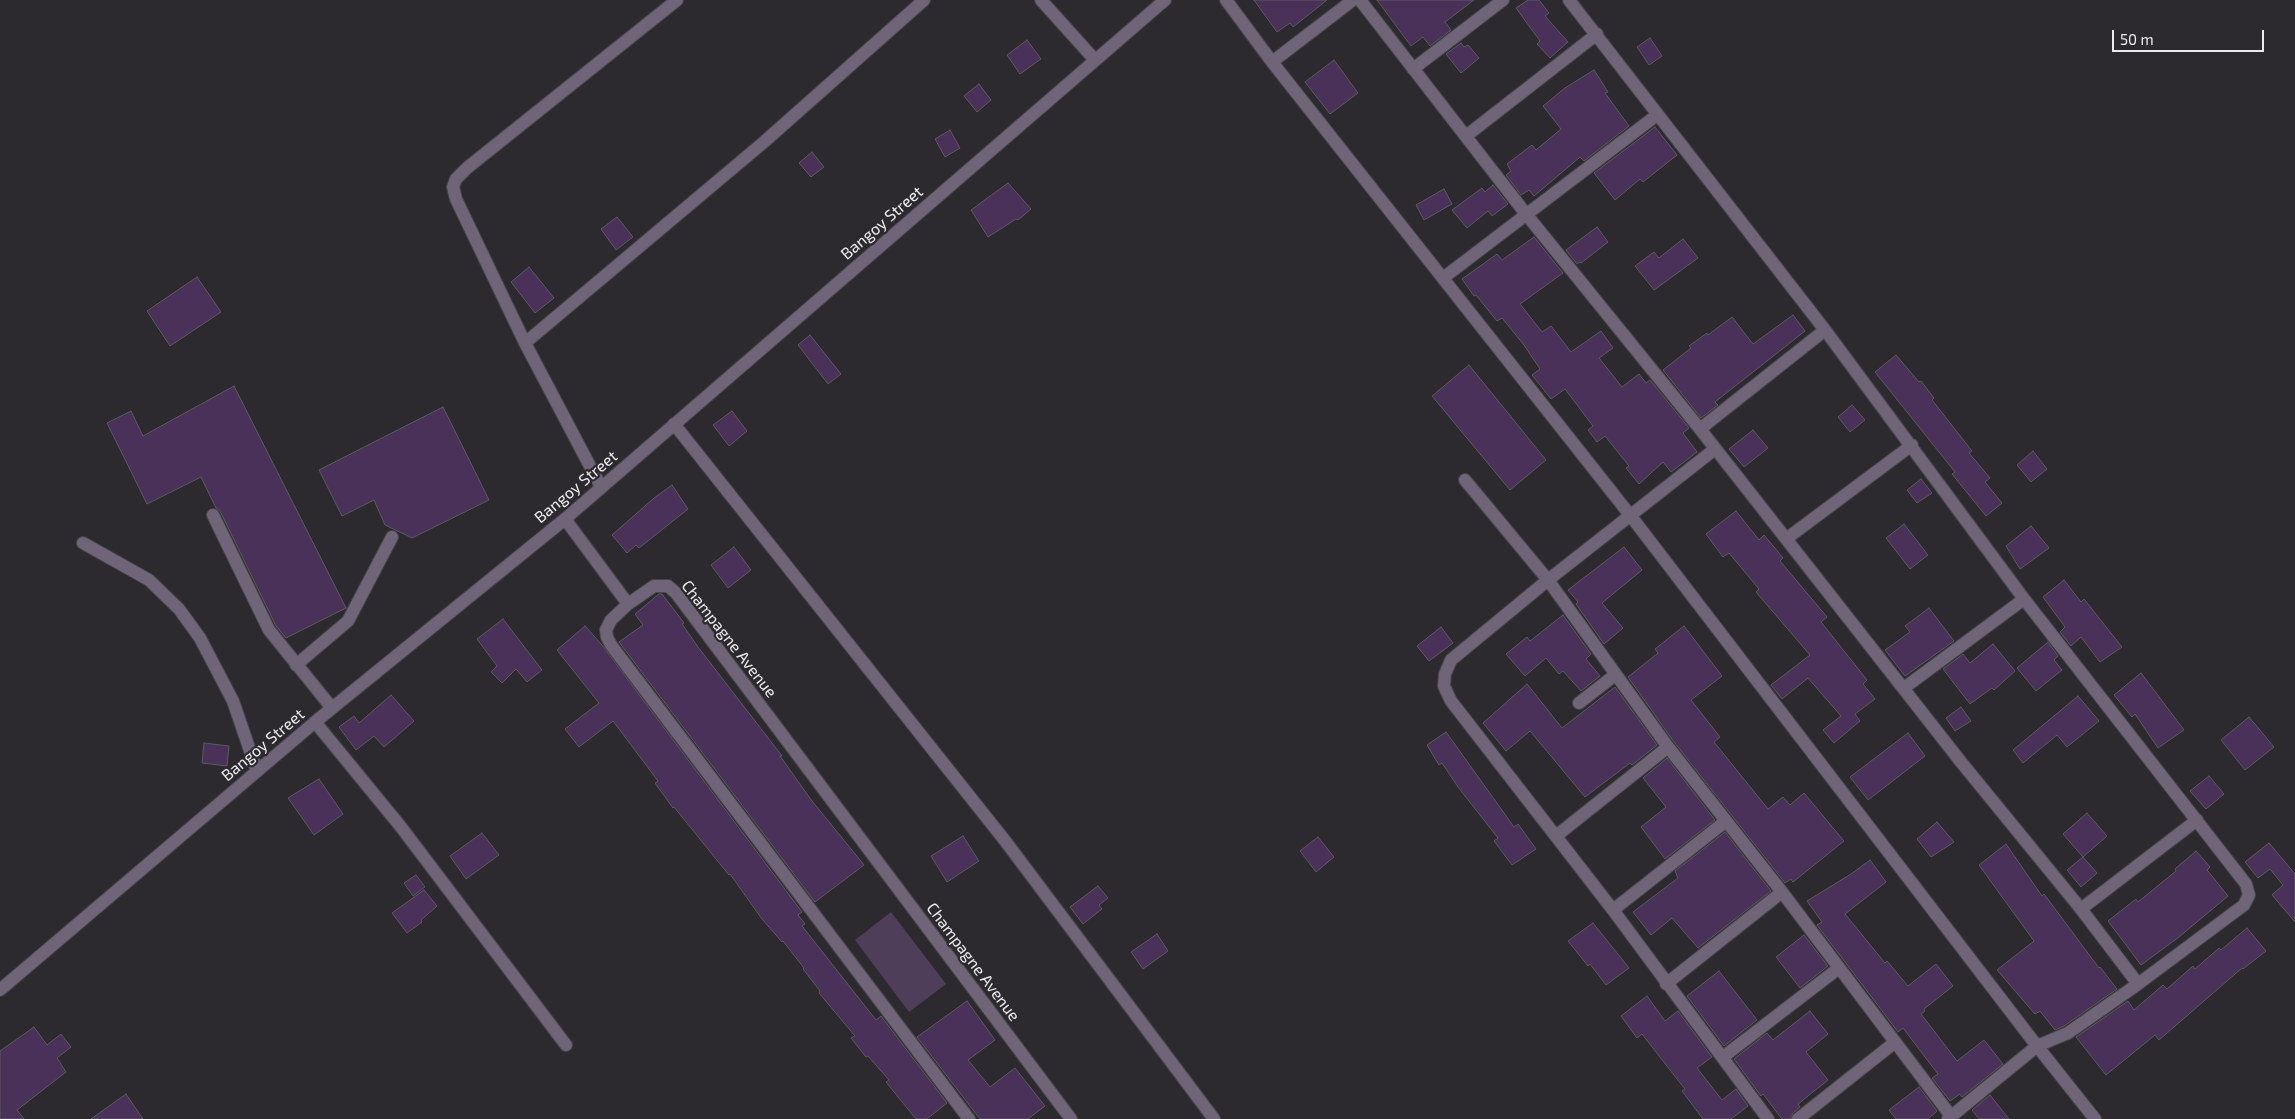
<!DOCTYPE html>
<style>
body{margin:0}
#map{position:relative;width:2295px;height:1119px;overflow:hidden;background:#2c2a2e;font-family:"Exo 2",sans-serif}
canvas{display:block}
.scale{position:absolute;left:2112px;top:30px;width:152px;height:22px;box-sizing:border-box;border:2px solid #edebee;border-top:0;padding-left:6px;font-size:15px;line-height:18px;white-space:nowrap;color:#edebee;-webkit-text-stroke:4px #2c2a2e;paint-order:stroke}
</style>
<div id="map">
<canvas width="2295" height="1119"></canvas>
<div class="scale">50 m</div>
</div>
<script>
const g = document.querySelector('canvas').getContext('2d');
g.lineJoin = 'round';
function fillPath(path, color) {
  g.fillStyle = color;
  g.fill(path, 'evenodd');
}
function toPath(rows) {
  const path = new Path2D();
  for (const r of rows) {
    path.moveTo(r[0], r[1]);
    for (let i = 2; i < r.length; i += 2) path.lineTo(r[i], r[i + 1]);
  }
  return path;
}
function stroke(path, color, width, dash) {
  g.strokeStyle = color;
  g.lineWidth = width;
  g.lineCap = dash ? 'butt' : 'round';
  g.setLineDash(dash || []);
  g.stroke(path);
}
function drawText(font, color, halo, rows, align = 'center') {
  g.font = font + ' "Exo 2",sans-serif';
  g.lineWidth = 4.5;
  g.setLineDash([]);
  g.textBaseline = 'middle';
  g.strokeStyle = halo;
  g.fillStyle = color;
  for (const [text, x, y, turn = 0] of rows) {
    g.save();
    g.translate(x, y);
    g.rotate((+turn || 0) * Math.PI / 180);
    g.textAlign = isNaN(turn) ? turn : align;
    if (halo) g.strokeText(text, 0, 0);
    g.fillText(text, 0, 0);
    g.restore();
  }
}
const green = toPath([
 [891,912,946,984,909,1012,855,940]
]);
const building = toPath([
 [1254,0,1327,0,1293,27,1290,23,1277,32,1254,0],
 [1377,0,1474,0,1445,22,1451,30,1430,46,1423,37,1411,46,1377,0],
 [1528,0,1539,0,1549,13,1545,16,1568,42,1550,58,1537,44,1540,41,1516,8,1528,0],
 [1650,38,1662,56,1649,65,1637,47,1650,38],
 [1027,40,1041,59,1020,74,1007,55,1027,40],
 [1461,43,1464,47,1468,45,1479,58,1461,73,1446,54,1461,43],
 [1334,60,1358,93,1330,114,1305,82,1334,60],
 [1594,70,1608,92,1605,93,1629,126,1584,161,1580,157,1534,196,1529,190,1521,195,1506,175,1511,171,1507,164,1532,145,1536,150,1561,129,1543,106,1565,88,1594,70],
 [979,84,991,100,977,112,964,96,979,84],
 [1655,127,1677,155,1643,182,1640,179,1615,200,1594,173,1655,127],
 [950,130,960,148,945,157,935,139,950,130],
 [812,152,824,167,811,177,799,163,812,152],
 [1008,183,1031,209,1018,220,1016,219,988,237,971,210,1008,183],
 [1493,185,1508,204,1492,216,1488,211,1467,228,1452,210,1482,188,1485,192,1493,185],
 [1444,189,1452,204,1424,220,1416,205,1444,189],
 [617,217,633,237,616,250,601,229,617,217],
 [1597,227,1608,242,1581,263,1580,262,1577,264,1566,250,1597,227],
 [1534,237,1563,273,1520,304,1542,332,1551,326,1571,352,1601,331,1613,348,1599,358,1622,387,1639,374,1646,383,1650,380,1689,428,1683,433,1697,452,1671,472,1663,462,1639,484,1626,468,1629,466,1605,436,1597,442,1588,430,1593,426,1565,389,1551,399,1532,375,1540,369,1524,345,1502,318,1497,321,1476,295,1474,296,1462,279,1497,254,1502,260,1534,237],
 [1683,239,1698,258,1654,290,1635,266,1654,252,1659,258,1683,239],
 [529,267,554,298,535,313,511,282,529,267],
 [197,277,221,312,170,346,147,311,197,277],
 [1793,315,1805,331,1715,402,1718,405,1701,418,1663,370,1691,348,1689,346,1707,333,1708,335,1732,317,1753,344,1793,315],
 [810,335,841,374,828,384,798,345,810,335],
 [1896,355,1919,382,1921,381,1934,398,1932,400,1972,451,1969,453,1990,478,1985,482,2002,503,1986,516,1952,474,1955,472,1875,372,1896,355],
 [1469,365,1546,460,1510,490,1432,396,1469,365],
 [234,386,346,608,286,638,276,626,220,511,216,508,201,477,147,504,107,423,131,411,143,436,234,386],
 [1852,405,1865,420,1850,432,1838,417,1852,405],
 [443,407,489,500,412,538,385,525,374,500,342,516,319,470,443,407],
 [732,411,747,431,729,446,713,425,732,411],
 [1753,430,1768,448,1744,467,1729,449,1753,430],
 [2033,451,2047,469,2031,482,2017,465,2033,451],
 [1921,479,1932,493,1917,503,1907,490,1921,479],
 [672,485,688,509,639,548,636,545,627,553,612,535,654,498,672,485],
 [1736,511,1759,540,1764,535,1783,558,1780,561,1827,617,1821,622,1867,680,1863,684,1875,699,1855,714,1860,721,1834,743,1823,730,1841,716,1808,678,1782,699,1771,685,1810,655,1756,592,1759,589,1729,553,1723,557,1706,534,1736,511],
 [1904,524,1928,555,1910,569,1886,538,1904,524],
 [2031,526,2049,548,2020,569,2006,546,2031,526],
 [734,547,751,570,728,588,711,565,734,547],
 [1624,547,1642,570,1602,603,1623,628,1604,644,1576,604,1578,602,1568,590,1624,547],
 [2064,580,2081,602,2084,599,2122,647,2100,662,2081,637,2071,646,2060,632,2065,627,2043,597,2064,580],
 [659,594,662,594,684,623,682,624,698,647,782,756,780,756,812,801,864,865,815,902,619,642,643,625,635,614,659,594],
 [1929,608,1954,641,1905,676,1885,650,1910,632,1905,626,1929,608],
 [1563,615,1591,654,1586,659,1600,676,1581,691,1563,671,1559,674,1546,658,1525,676,1506,654,1527,637,1530,641,1563,615],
 [503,619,542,670,527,682,516,669,502,683,491,672,497,666,477,639,503,619],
 [585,626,602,645,802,912,798,915,805,924,802,926,876,1020,881,1016,947,1103,927,1119,916,1119,886,1082,889,1080,868,1056,866,1057,851,1038,855,1036,819,993,820,991,803,969,804,968,783,941,782,942,762,919,730,874,729,875,674,807,673,808,655,783,658,781,613,721,579,747,565,729,599,703,557,650,585,626],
 [1684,626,1722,676,1691,700,1720,737,1714,742,1768,809,1783,797,1790,805,1804,793,1844,841,1793,882,1791,879,1785,883,1674,742,1628,677,1658,653,1655,649,1684,626],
 [1441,627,1453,643,1429,661,1417,646,1441,627],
 [2048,642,2058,656,2054,660,2062,670,2036,691,2017,668,2048,642],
 [1993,644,2015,671,1994,690,1992,688,1970,704,1943,669,1963,654,1970,663,1993,644],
 [2141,673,2184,730,2158,748,2135,714,2132,717,2114,695,2141,673],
 [1527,684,1562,728,1615,687,1657,745,1632,765,1630,763,1585,797,1530,731,1506,751,1483,723,1527,684],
 [391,695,414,721,384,747,374,736,356,750,339,727,354,716,359,723,391,695],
 [2078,696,2099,721,2067,747,2057,735,2023,763,2013,750,2078,696],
 [1961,707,1971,721,1955,731,1946,718,1961,707],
 [2249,717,2274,747,2245,770,2221,740,2249,717],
 [1446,732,1514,827,1518,824,1536,849,1512,865,1494,841,1498,838,1458,787,1442,763,1439,765,1427,745,1446,732],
 [1908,733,1925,756,1868,800,1850,777,1908,733],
 [204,743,229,746,227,766,202,763,204,743],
 [1667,758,1715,820,1665,859,1641,827,1666,807,1643,778,1667,758],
 [2209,776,2224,794,2206,809,2190,791,2209,776],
 [319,779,343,814,314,835,288,798,319,779],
 [2087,813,2107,836,2083,857,2063,834,2087,813],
 [1937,822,1954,842,1931,857,1917,839,1937,822],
 [1725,832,1771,891,1698,948,1672,918,1651,935,1633,912,1678,878,1675,871,1725,832],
 [482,833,499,855,466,879,450,856,482,833],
 [963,836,979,861,947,882,931,856,963,836],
 [1318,837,1334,857,1316,872,1300,851,1318,837],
 [2269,843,2295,874,2295,922,2272,895,2283,885,2270,869,2258,878,2245,862,2269,843],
 [2006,844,2042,896,2044,894,2099,968,2100,967,2117,989,2064,1026,2055,1030,2040,1011,2035,1014,1997,970,2034,941,1979,865,2006,844],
 [2196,851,2210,867,2207,870,2228,896,2179,937,2141,965,2108,921,2136,899,2138,902,2176,871,2175,869,2196,851],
 [2083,857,2097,873,2081,887,2067,870,2083,857],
 [1870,860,1886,882,1845,914,1885,963,1887,961,1908,986,1936,964,1953,986,1924,1009,1925,1011,1921,1014,1957,1061,1984,1040,2003,1064,1962,1097,1960,1094,1950,1101,1932,1078,1938,1074,1903,1028,1898,1032,1817,925,1822,922,1807,901,1851,874,1870,860],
 [416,875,425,887,413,896,404,883,416,875],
 [1098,886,1108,898,1099,905,1102,909,1083,924,1070,907,1098,886],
 [424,890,437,906,421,920,422,922,407,933,392,913,424,890],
 [1593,923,1629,968,1606,985,1590,964,1588,966,1568,941,1593,923],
 [2247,928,2266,951,2243,969,2242,968,2159,1040,2155,1035,2106,1075,2076,1037,2128,1001,2134,1010,2163,985,2167,989,2193,966,2195,969,2219,948,2221,950,2247,928],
 [1157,934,1168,951,1143,969,1131,952,1157,934],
 [1804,935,1828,966,1800,988,1776,957,1804,935],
 [1719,971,1757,1020,1724,1046,1687,996,1719,971],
 [1647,996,1665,1021,1678,1011,1712,1057,1697,1068,1722,1100,1736,1089,1748,1106,1731,1119,1703,1119,1682,1091,1685,1089,1663,1061,1642,1034,1637,1038,1621,1016,1647,996],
 [967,1001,995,1040,968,1060,990,1087,1015,1068,1045,1106,1028,1119,980,1119,917,1037,967,1001],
 [1810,1011,1828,1034,1806,1052,1828,1080,1798,1104,1800,1107,1793,1113,1790,1119,1782,1119,1763,1094,1761,1096,1734,1059,1767,1033,1773,1040,1810,1011],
 [34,1027,47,1045,61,1034,71,1047,57,1058,66,1072,17,1110,24,1119,0,1119,0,1051,34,1027],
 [1919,1087,1937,1111,1928,1119,1896,1119,1889,1110,1919,1087],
 [126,1094,143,1119,91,1119,126,1094],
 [1990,1095,2009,1119,1979,1119,1972,1110,1990,1095]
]);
const minor = toPath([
 [1041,0,1095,60],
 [1226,0,1272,62,1630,515,2037,1046,2095,1119],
 [1360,0,1526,214,1700,429,1961,762,2081,909,2138,984],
 [1569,0,1825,330,2024,599,2246,884,2249,895,2244,905,2138,984,2068,1033,2037,1046,1948,1119],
 [1272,62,1353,0],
 [1413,69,1503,0],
 [1466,136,1597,34],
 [1443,278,1657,115],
 [525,343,764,142,924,0],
 [674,424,1006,842,1214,1119],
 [1700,429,1825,330],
 [1715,449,1548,580,1451,660,1445,674,1444,686,1451,701,1613,910,1768,1119],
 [1465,480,1548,580,1668,747,1782,892,1951,1116],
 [601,487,525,343,456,199,453,187,456,179,467,168,677,0],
 [213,515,269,630,332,708],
 [565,519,628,604],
 [1786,539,1912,445],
 [83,543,149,580,179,609,200,638,233,701,257,771],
 [296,665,348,621,392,537],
 [1904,688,2024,599],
 [1579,703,1615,675],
 [315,722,401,827,566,1045],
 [1556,836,1668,747],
 [2081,909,2197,820],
 [1613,910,1726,821],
 [1666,984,1782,892],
 [0,990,315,722,565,519,1165,0],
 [1723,1057,1839,968],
 [969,1119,611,645,607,637,606,630,611,620,628,604,654,586,668,586,676,593,1071,1119],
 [1798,1119,1894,1043]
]);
const streetNames = [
 ["Bangoy Street",882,223,-41],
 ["Bangoy Street",576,487,-40],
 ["Champagne Avenue",729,639,52],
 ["Bangoy Street",263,745,-40],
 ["Champagne Avenue",973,962,53]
];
fillPath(green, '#4e3e59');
fillPath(building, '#493159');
stroke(building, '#5c5a5e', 1);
stroke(minor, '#474549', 14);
stroke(minor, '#6f6478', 12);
drawText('16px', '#edebee', '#2c2a2e', streetNames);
</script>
